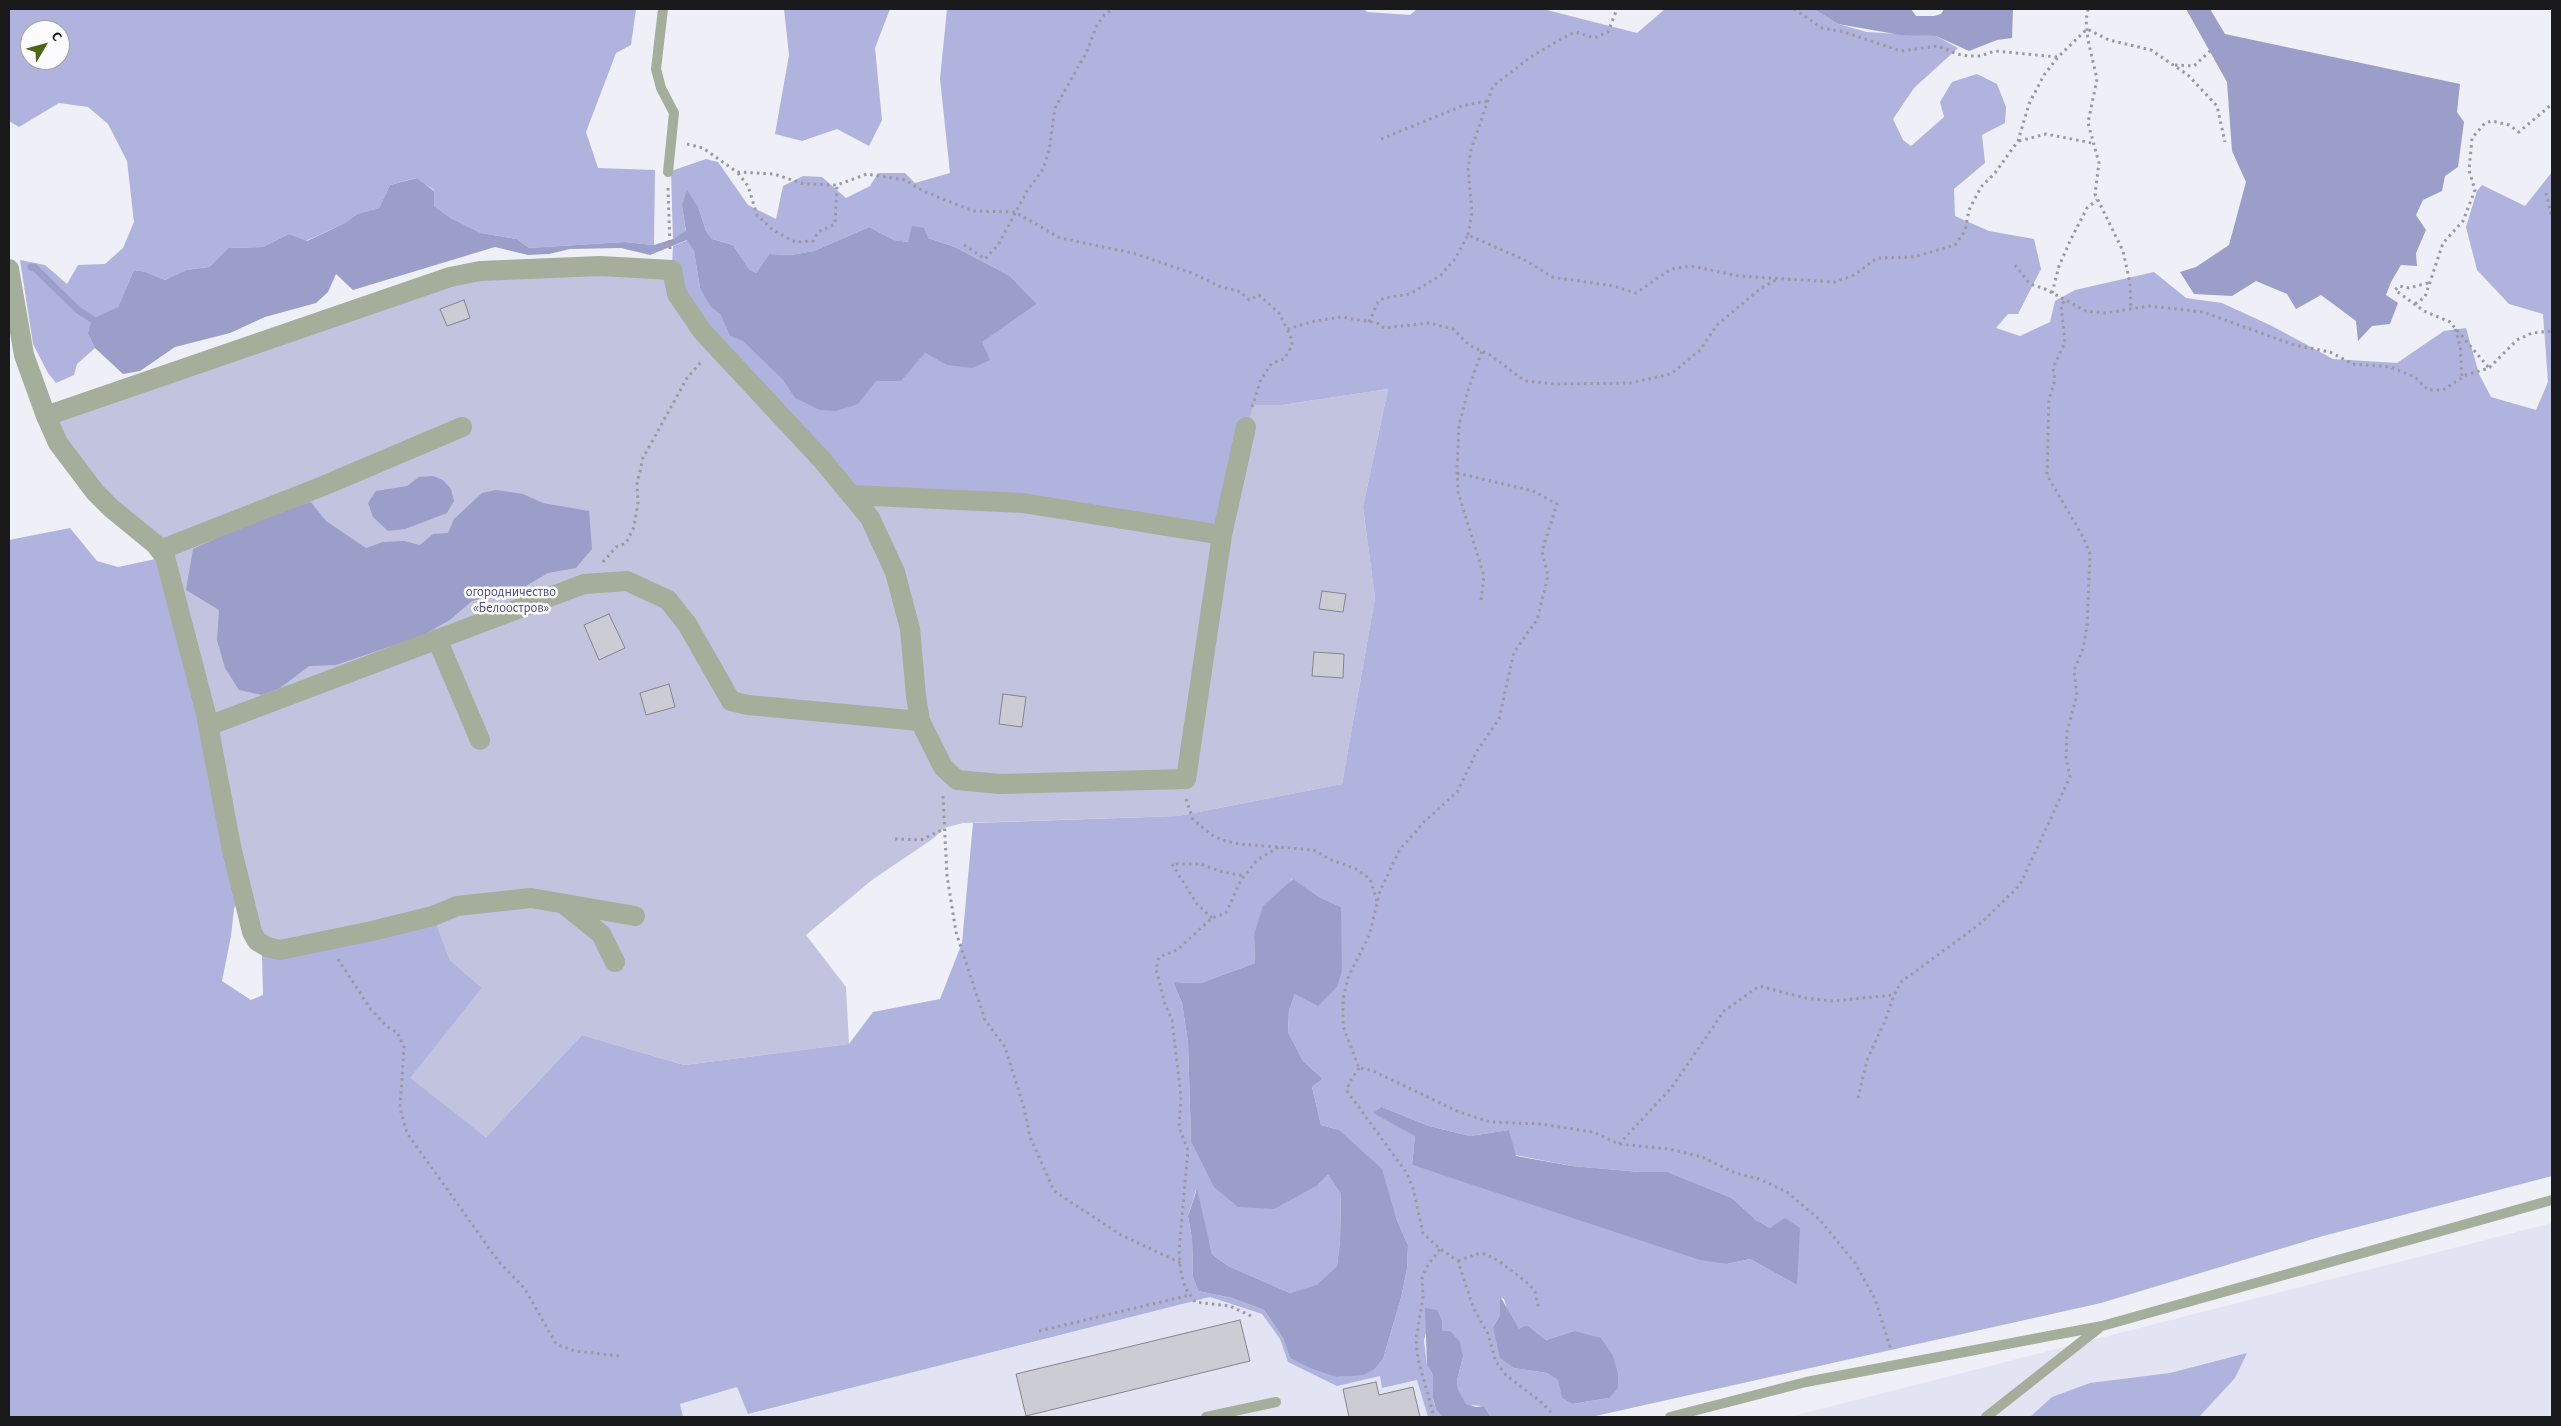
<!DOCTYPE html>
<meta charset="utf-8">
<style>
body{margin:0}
#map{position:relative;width:2561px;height:1426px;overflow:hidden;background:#eeeff7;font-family:"Alegreya Sans",sans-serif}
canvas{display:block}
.frame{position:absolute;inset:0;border:10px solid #1a1a1d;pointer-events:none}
.north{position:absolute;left:20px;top:20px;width:50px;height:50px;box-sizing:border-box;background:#fcfcfe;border:1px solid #a2a2a4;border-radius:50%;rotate:53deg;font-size:14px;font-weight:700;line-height:20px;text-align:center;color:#1a1a1d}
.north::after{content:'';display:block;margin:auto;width:18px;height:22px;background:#4c6516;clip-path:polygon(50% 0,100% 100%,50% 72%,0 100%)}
</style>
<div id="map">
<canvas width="2561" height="1426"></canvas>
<div class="frame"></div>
<div class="north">С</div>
</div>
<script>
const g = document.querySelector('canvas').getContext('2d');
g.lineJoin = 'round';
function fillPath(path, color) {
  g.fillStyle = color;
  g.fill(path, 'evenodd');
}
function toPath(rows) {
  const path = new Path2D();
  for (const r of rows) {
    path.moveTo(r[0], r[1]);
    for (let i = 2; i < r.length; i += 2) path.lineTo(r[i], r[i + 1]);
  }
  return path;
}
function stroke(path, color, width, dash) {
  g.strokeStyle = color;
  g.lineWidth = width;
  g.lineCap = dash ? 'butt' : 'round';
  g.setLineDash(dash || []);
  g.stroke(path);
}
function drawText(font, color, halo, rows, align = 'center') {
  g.font = font + ' "Alegreya Sans",sans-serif';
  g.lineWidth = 5;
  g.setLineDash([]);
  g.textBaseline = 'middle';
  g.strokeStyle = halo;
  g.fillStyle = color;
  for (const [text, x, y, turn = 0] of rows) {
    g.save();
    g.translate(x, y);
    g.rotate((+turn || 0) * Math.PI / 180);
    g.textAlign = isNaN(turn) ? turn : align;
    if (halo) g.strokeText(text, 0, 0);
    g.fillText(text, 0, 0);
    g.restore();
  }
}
const built = toPath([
 [2552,1223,2552,1417,1789,1417],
 [1210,1297,1262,1314,1280,1339,1288,1362,1380,1376,1382,1388,1417,1380,1428,1417,683,1417,679,1404,737,1387,749,1414]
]);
const green = toPath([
 [640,269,1241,449,1253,405,1282,405,1388,389,1363,507,1375,598,1342,784,1178,816,963,823,944,828,934,838,872,880,806,935,846,987,849,1044,684,1065,582,1035,486,1137,409,1078,482,988,449,959,280,950,257,941,165,557,111,508,48,416,450,277]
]);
const forest = toPath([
 [9,9,636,9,631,45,616,53,586,132,598,168,655,170,654,245,625,242,529,248,517,239,481,233,451,218,434,206,434,190,416,178,390,185,379,208,357,214,345,223,306,241,289,234,263,247,228,248,209,267,186,270,165,280,146,272,134,270,118,307,88,334,95,348,77,364,74,375,56,383,48,373,33,344,20,260,45,265,67,284,78,265,105,264,123,248,134,222,127,161,108,124,88,107,59,103,19,127,9,121],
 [30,30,60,30,60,60,30,60],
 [784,9,890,9,875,48,882,120,869,146,837,129,802,141,775,134,789,55],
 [947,9,1364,9,1367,12,1410,15,1417,9,1543,9,1637,33,1665,9,1814,9,1838,24,1867,32,1936,36,1958,48,1914,88,1893,119,1903,140,1911,146,1944,117,1940,102,1952,82,1977,74,1997,84,2006,107,2005,123,1982,135,1985,163,1954,189,1955,216,1989,231,2034,239,2041,269,2018,314,2008,314,1996,328,2020,336,2050,322,2055,301,2075,290,2154,272,2186,298,2222,303,2272,326,2333,359,2397,363,2444,331,2466,328,2479,374,2491,397,2536,410,2548,382,2543,314,2509,304,2477,270,2466,227,2477,191,2482,185,2525,206,2552,172,2552,1176,2323,1236,2101,1303,1591,1417,1491,1417,1484,1406,1466,1405,1458,1389,1457,1380,1463,1357,1442,1331,1442,1321,1426,1323,1427,1330,1424,1340,1427,1365,1433,1375,1433,1399,1436,1410,1443,1417,1428,1417,1417,1380,1382,1388,1380,1376,1337,1386,1288,1362,1280,1339,1262,1314,1210,1297,748,1414,737,1387,680,1404,683,1417,9,1417,9,540,70,528,97,561,118,567,165,557,238,898,234,909,231,936,222,981,251,1000,263,995,262,955,433,916,449,959,482,988,410,1078,486,1137,582,1035,684,1065,849,1044,873,1012,940,999,962,943,973,823,1178,816,1342,784,1375,598,1363,507,1388,389,1282,405,1253,405,1223,529,856,495,717,348,672,266,673,246,688,240,694,251,700,288,710,306,721,315,730,336,743,341,783,380,795,398,858,404,876,381,901,381,925,353,947,365,1037,304,1010,276,955,247,928,238,908,242,894,240,869,227,814,251,791,255,769,254,756,273,749,269,733,245,712,239,706,231,699,209,682,206,686,232,673,239,671,171,706,159,718,162,748,205,776,219,783,186,803,176,822,177,846,198,870,186,878,173,905,173,915,183,950,173,940,79],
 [1292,879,1319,897,1341,907,1295,994,1289,1010,1288,1032,1303,1061,1323,1079,1312,1087,1321,1125,1339,1130,1396,1218,1408,1245,1407,1269,1401,1298,1383,1359,1375,1369,1363,1374,1336,1377,1290,1358,1283,1338,1264,1310,1232,1298,1198,1291,1193,1277,1192,1239,1188,1216,1196,1190,1212,1254,1228,1266,1290,1293,1317,1286,1337,1266,1340,1241,1341,1194,1328,1175,1318,1185,1191,1141,1188,1042,1182,1003,1173,982,1201,983,1255,963,1254,935],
 [1382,1107,1429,1126,1470,1136,1509,1130,1515,1155,1572,1166,1640,1172,1668,1172,1732,1198,1756,1220,1770,1228,1797,1285,1750,1259,1727,1264,1412,1165,1415,1136],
 [1500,1297,1504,1299,1508,1313,1519,1330,1527,1325,1546,1340,1574,1331,1609,1398,1572,1404,1562,1398,1559,1380,1547,1373,1514,1368,1493,1327,1500,1315],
 [2247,1353,2235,1378,2199,1417,2030,1417,2052,1397,2090,1383,2170,1373]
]);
const water = toPath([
 [1814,9,1911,9,1916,16,1934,16,1941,14,1944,9,2013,9,2012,38,1997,40,1969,51,1936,36,1901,35,1838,24],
 [2186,9,2210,9,2225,34,2460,84,2457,112,2464,122,2458,167,2445,176,2442,191,2423,200,2416,215,2426,230,2416,253,2417,266,2401,265,2391,282,2386,295,2398,303,2390,324,2372,326,2358,341,2356,321,2321,295,2296,309,2287,294,2256,281,2232,296,2194,294,2180,272,2196,267,2229,245,2246,182,2232,151,2227,82],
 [417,178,434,191,434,206,451,218,481,233,517,239,529,248,625,242,654,245,673,239,686,231,682,206,687,190,699,209,706,231,712,239,733,245,749,269,756,273,769,254,791,255,814,251,869,227,894,240,908,242,912,226,924,228,928,238,955,247,1010,276,1037,304,982,342,990,360,972,368,947,365,925,353,901,381,876,381,858,404,836,411,820,410,795,398,783,380,743,341,730,336,721,315,710,306,700,288,694,251,687,240,650,255,621,248,570,249,549,254,528,255,495,247,353,290,336,274,328,292,316,303,265,317,230,333,175,347,140,371,123,374,95,348,88,334,92,319,118,307,134,270,146,272,165,280,186,270,209,267,228,248,263,247,289,234,307,241,345,223,357,214,379,208,390,185],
 [433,476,443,480,451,489,454,501,447,513,405,529,388,531,373,517,368,503,376,491,407,486,419,477],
 [496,490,523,494,543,503,589,511,592,549,576,568,548,573,522,588,472,601,450,620,421,636,336,665,309,666,280,688,262,695,239,690,225,668,217,640,219,610,186,590,193,549,267,515,311,502,326,521,366,548,383,542,404,541,420,545,433,534,448,533,454,519,482,493],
 [1293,879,1319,897,1341,907,1342,970,1337,987,1318,1006,1295,994,1289,1010,1288,1032,1303,1061,1323,1079,1312,1087,1321,1125,1339,1130,1382,1169,1396,1218,1408,1245,1407,1269,1401,1298,1383,1359,1375,1369,1363,1375,1336,1377,1310,1368,1290,1358,1283,1338,1264,1310,1232,1298,1198,1291,1193,1277,1192,1239,1188,1216,1197,1189,1212,1254,1228,1266,1290,1293,1317,1285,1337,1266,1340,1241,1341,1194,1328,1175,1318,1185,1274,1209,1238,1207,1214,1187,1191,1141,1188,1042,1182,1003,1173,982,1201,983,1255,963,1254,935,1263,906],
 [1382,1107,1429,1126,1470,1136,1509,1130,1516,1156,1572,1166,1640,1172,1668,1172,1732,1198,1756,1220,1770,1228,1785,1218,1800,1228,1797,1285,1750,1259,1727,1264,1700,1260,1412,1165,1415,1136,1373,1113],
 [1500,1296,1519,1329,1527,1325,1546,1340,1574,1331,1601,1338,1613,1356,1618,1374,1618,1388,1609,1398,1572,1404,1562,1398,1558,1380,1547,1373,1514,1368,1500,1358,1493,1327,1500,1315],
 [1425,1308,1437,1310,1442,1321,1442,1331,1450,1331,1460,1342,1463,1357,1457,1380,1458,1389,1466,1404,1476,1407,1484,1406,1491,1417,1443,1417,1436,1410,1433,1398,1433,1375,1427,1365]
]);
const stream = toPath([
 [31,267,34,267,78,310,92,319]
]);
const building = toPath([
 [464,300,470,318,447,326,440,309,464,300],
 [1322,591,1346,594,1343,612,1319,609,1322,591],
 [609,614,625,648,599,660,584,625,609,614],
 [1314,652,1344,654,1343,678,1312,676,1314,652],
 [669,684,675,707,646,715,640,693,669,684],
 [1003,694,1026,697,1022,727,999,724,1003,694],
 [1240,1320,1250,1361,1026,1416,1016,1374,1240,1320],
 [1376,1382,1379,1395,1413,1387,1420,1417,1349,1417,1343,1389,1376,1382]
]);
const path = toPath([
 [1794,9,1822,28,1844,32,1901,51,1938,46,1957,54,1968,56,1980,56,1995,51,2057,57],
 [2088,9,2086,20,2088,40,2097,79,2088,123,2099,163,2095,194,2123,251,2130,283,2131,310],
 [2175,65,2194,66,2210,51],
 [1381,139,1462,106,1487,101],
 [2019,141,2046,134,2092,143],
 [687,144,703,148,737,172,774,174,804,184,837,185,867,174,905,180,923,191,973,211,1015,212,1060,238,1133,253,1192,273,1219,286,1241,292,1249,300,1259,295,1279,313,1287,329,1315,321,1341,317,1377,323,1384,328,1429,323,1453,329,1469,345,1490,355,1525,381,1554,384,1630,383,1671,374,1700,350,1717,325,1761,288,1778,279],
 [738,173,748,186,757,215,773,230,795,242,813,241,818,232,835,224,837,185],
 [668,188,670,249],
 [2546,193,2552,218],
 [1468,235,1472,213,1468,168,1471,150,1493,86,1532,56,1561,39,1576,32,1594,38,1608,32,1617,9],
 [964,245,985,259,998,245,1027,191,1043,169,1049,151,1055,108,1086,53,1097,25,1104,15,1113,9],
 [2015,265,2030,284,2045,289,2086,311,2106,313,2149,306,2203,312,2294,345,2330,352,2353,364,2390,367,2415,377,2428,390,2443,390,2466,375,2489,368,2517,340,2532,333,2552,331],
 [2428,283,2409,288,2399,286,2395,290,2424,311,2450,322,2489,368],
 [2052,293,2059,266,2071,239,2087,208,2097,200],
 [2415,304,2425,297,2443,243,2463,221,2475,190,2469,170,2472,138,2485,123,2492,121,2509,125,2519,132,2552,104],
 [1369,322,1378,302,1384,298,1410,294,1441,275,1455,259,1468,235,1527,261,1552,277,1613,286,1636,293,1671,269,1691,266,1739,276,1835,282,1854,275,1877,258,1914,257,1955,245,1965,231,1969,210,1981,187,1995,173,2018,141,2029,104,2044,75,2058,57,2087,29,2109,40,2151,50,2188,75,2217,106,2225,142],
 [2455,329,2460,345,2462,378],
 [1252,407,1261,379,1272,363,1284,359,1292,346,1292,340,1287,329],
 [1457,473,1533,491,1557,504,1542,551,1548,576,1537,620,1514,652,1499,719,1477,751,1457,792,1424,822,1400,849,1380,891,1369,936,1349,975,1343,998,1343,1026,1359,1068,1371,1070,1459,1112,1490,1122,1541,1124,1593,1132,1619,1144,1669,1149,1702,1157,1735,1173,1759,1179,1787,1192,1820,1220,1855,1263,1875,1299,1891,1350],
 [603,562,616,547,626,543,634,527,638,503,637,484,643,458,687,378,702,361],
 [1481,600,1484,576,1458,492,1457,470,1459,425,1469,387,1482,351],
 [943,796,947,876,956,932,985,1020,1005,1047,1024,1108,1030,1137,1054,1191,1121,1235,1181,1263],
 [1186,799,1193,819,1210,834,1222,840,1239,844,1314,850,1329,859,1356,869,1370,879,1377,901],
 [895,839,921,840,944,829],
 [1212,918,1197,904,1172,864,1200,864,1223,872,1244,876],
 [338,959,371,1010,390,1029,397,1032,404,1047,400,1108,407,1133,499,1262,525,1289,556,1344,575,1351,619,1356],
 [1359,1068,1349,1083,1347,1091,1406,1172,1413,1188,1423,1233,1440,1249,1458,1261,1473,1307,1488,1334,1496,1362,1506,1375,1540,1401,1550,1411,1551,1417],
 [1858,1098,1867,1060,1885,1021,1894,995],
 [1619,1144,1672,1087,1724,1011,1759,986,1805,998,1833,1001,1894,995,1901,982,1981,923,2020,885,2070,777,2066,758,2067,732,2077,695,2074,670,2083,649,2087,626,2090,554,2083,537,2047,475,2049,399,2055,380,2053,368,2065,342,2061,305,2066,300],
 [1458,1261,1476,1254,1485,1254,1499,1261,1530,1285,1535,1292,1539,1309],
 [1251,1316,1230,1306,1195,1302,1186,1289,1181,1273,1179,1251,1188,1150,1179,1127,1181,1096,1172,1020,1165,1004,1156,969,1159,957,1177,950,1212,918,1226,913,1241,880,1257,860,1279,847],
 [1039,1331,1190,1295],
 [1433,1413,1418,1359,1416,1340,1423,1297,1422,1278,1428,1265,1440,1249]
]);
const lane = toPath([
 [663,9,656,69,661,88,674,113,668,172],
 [1206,1417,1276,1402],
 [1670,1417,1806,1382,2102,1326,2552,1200],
 [1986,1417,2099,1328]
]);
const street = toPath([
 [9,269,24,355,46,416,58,443,95,492,111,508,155,544,165,557,206,714,231,846,252,932,257,941,267,947,280,950,372,931,433,916,457,906,531,898,635,916],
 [46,416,450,277,480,271,600,266,672,270,677,294,702,331,823,461,870,518,895,572,910,629,916,696,920,721,943,767,957,780,1000,784,1186,779,1222,535,1246,427],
 [852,495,1023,503,1222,535],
 [160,550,323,486,462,427],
 [437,639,480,740],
 [208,726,584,584,627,581,668,600,687,624,731,701,748,705,920,721],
 [566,906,601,934,615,962]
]);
const parkNames = [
 ["огородничество",511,592],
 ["«Белоостров»",511,608]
];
fillPath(built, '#e2e4f4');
fillPath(green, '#c1c3df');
fillPath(forest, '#b0b3de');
fillPath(water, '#9b9ec8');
stroke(stream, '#9b9ec8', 7);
fillPath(building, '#cbccd4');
stroke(building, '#85858d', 1);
stroke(path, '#999aa0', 3, [2.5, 4]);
stroke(lane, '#a5ad9b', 10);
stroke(street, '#a5ad9b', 20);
drawText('14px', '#4b4b83', '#fcfcfe', parkNames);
</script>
